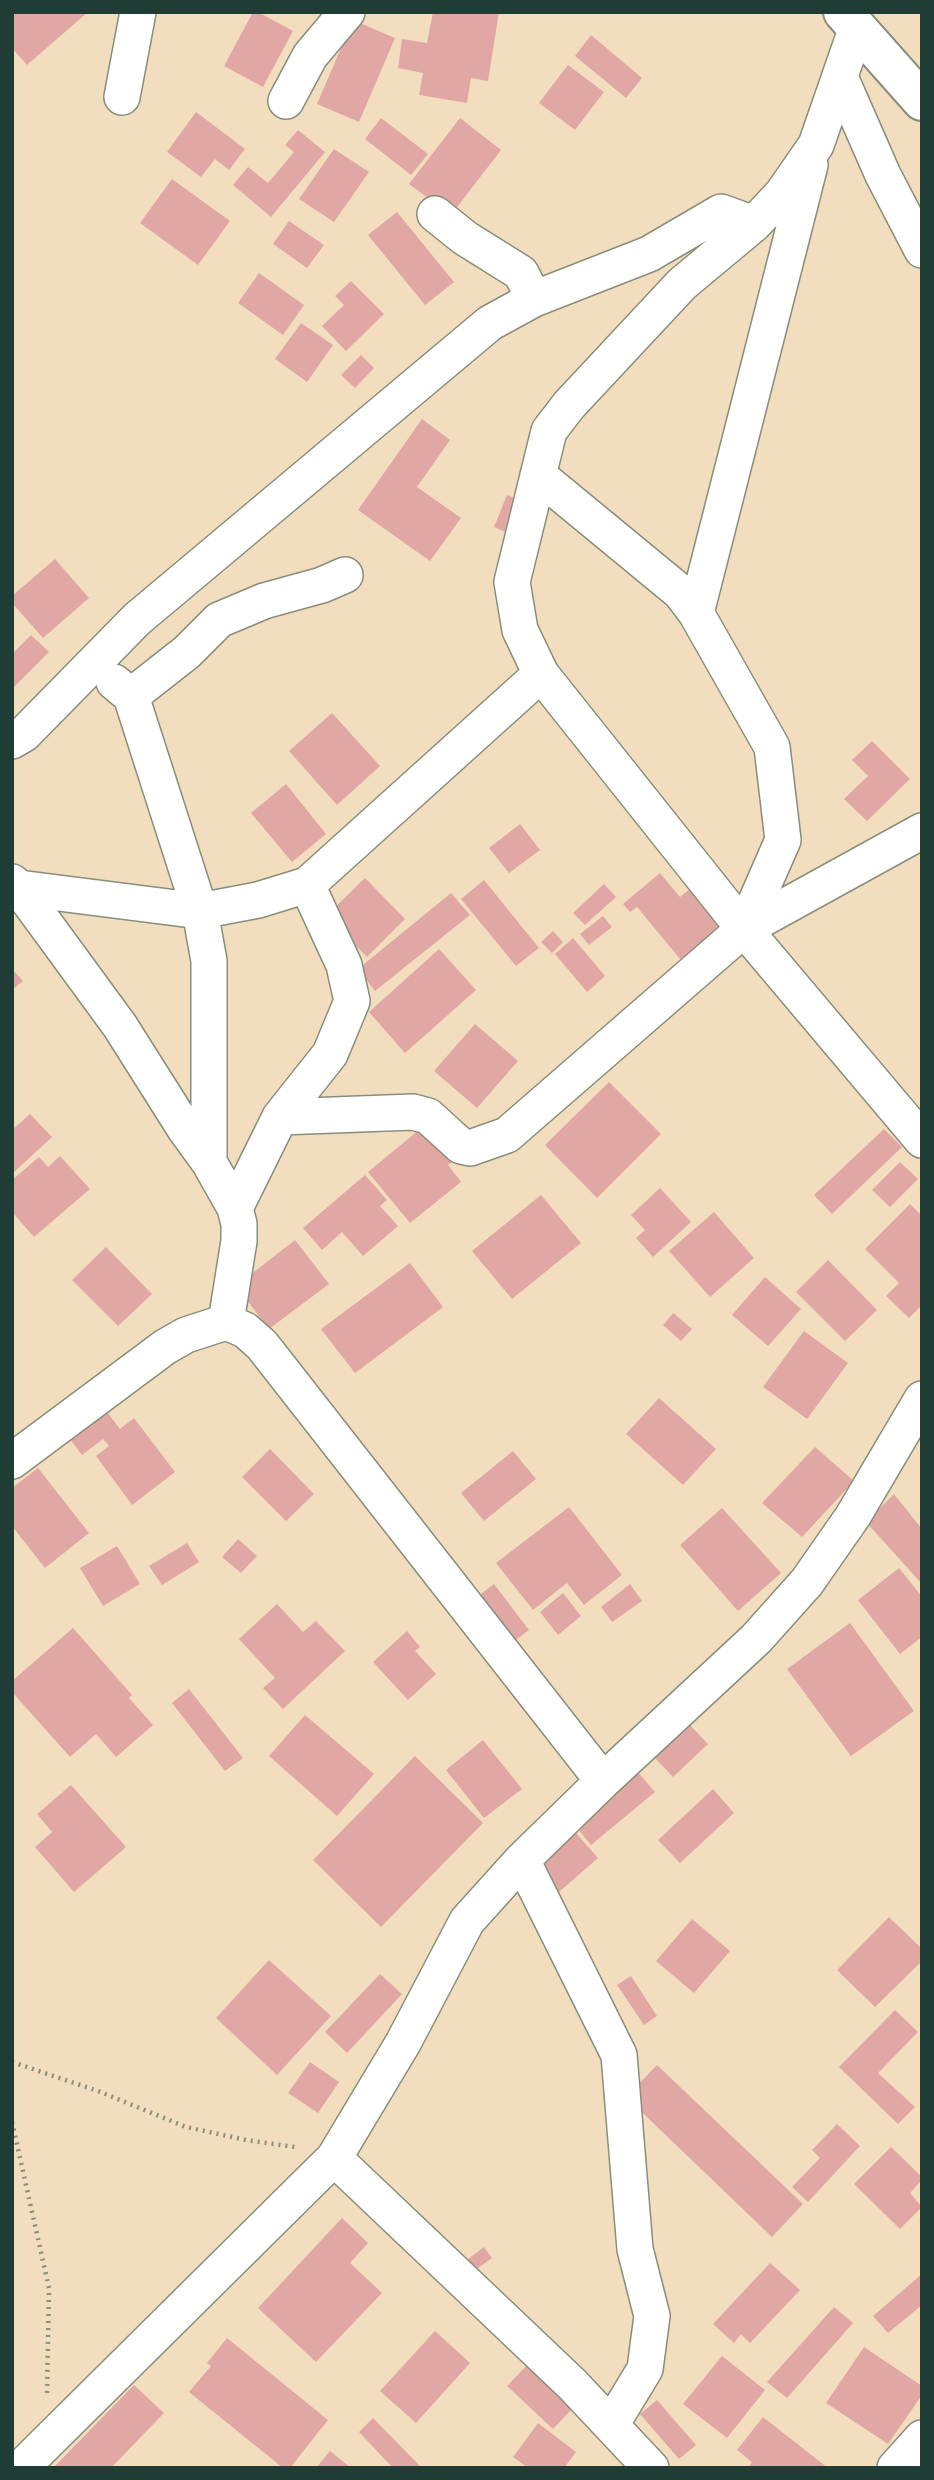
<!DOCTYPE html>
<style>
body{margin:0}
#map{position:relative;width:934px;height:2480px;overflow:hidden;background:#f2debf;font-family:"Indie Flower",sans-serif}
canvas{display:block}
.frame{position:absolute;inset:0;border:14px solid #1f3d34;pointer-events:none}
</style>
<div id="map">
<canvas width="934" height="2480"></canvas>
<div class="frame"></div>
</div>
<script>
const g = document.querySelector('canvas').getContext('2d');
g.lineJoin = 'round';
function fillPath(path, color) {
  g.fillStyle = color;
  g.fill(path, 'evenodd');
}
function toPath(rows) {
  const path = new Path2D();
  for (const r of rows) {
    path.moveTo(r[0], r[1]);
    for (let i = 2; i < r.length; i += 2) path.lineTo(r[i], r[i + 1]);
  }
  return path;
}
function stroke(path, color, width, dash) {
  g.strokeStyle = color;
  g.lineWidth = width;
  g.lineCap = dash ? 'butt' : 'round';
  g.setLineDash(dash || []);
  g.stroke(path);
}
const building = toPath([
 [12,12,88,12,27,65,12,48],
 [253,12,258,12,293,31,263,87,224,66],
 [433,12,499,12,488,81,471,78,467,103,419,95,423,73,398,68,402,39,427,43],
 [353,20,395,38,359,122,317,104],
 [591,35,642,78,626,98,575,56],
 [568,65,604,92,575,130,539,103],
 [196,112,245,149,229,170,215,159,201,177,167,152],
 [381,118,428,154,411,175,365,139],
 [460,118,501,150,451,215,409,184],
 [298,130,325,152,271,217,233,185,248,167,268,183,294,152,285,145],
 [334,149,369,172,334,222,299,199],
 [172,179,230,221,198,265,140,223],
 [397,212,454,282,425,305,368,235],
 [289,221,324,245,307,268,273,244],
 [259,273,304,305,283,335,238,303],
 [351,281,384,314,346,351,322,326,344,305,335,296],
 [301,323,333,345,307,382,275,359],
 [361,355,374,368,355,388,341,375],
 [422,419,450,440,417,487,461,518,430,561,358,510],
 [507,495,527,503,514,536,494,527],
 [55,559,89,598,43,638,12,603,12,596],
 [31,635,49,652,12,689,12,654],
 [332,713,380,766,337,805,289,751],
 [872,741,910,779,867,821,844,799,868,776,852,760],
 [286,784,326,834,292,862,251,813],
 [520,824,540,850,509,873,489,848],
 [660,873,680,897,691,888,723,925,680,959,637,907,630,912,623,904],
 [365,878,405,919,367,957,326,916],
 [484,880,539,948,516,966,461,899],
 [604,884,616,897,585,925,573,913],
 [451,893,470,915,375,991,358,969],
 [603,916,612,927,589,945,580,934],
 [553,931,563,942,552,953,541,942],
 [573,938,605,976,587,992,555,954],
 [439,949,476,990,405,1053,369,1012],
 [12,969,23,981,12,990],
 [475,1024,518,1061,477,1108,434,1071],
 [609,1082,661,1134,597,1198,545,1145],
 [30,1114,52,1137,12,1174,12,1130],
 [431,1120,460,1155,448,1165,461,1182,410,1223,368,1172],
 [884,1129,902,1147,832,1214,814,1195],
 [60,1156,90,1189,34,1237,12,1212,12,1180,39,1157,48,1167],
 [900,1162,918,1179,890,1207,872,1190],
 [365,1175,387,1200,380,1206,398,1226,363,1256,342,1232,322,1250,303,1228],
 [660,1188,691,1222,653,1257,636,1238,645,1230,631,1215],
 [541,1195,581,1243,512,1299,472,1251],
 [910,1204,922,1216,922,1305,909,1318,886,1296,899,1283,865,1249],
 [714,1212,754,1258,710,1297,669,1251],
 [295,1240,329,1284,269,1329,236,1286],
 [106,1247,152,1294,118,1326,72,1280],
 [828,1260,877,1310,845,1341,796,1292],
 [410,1263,443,1307,355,1373,321,1329],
 [765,1277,801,1309,768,1346,732,1315],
 [673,1313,692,1329,681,1341,663,1325],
 [804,1331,848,1363,807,1419,763,1387],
 [659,1398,716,1449,683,1485,626,1434],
 [104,1408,120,1429,134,1418,175,1472,132,1505,96,1456,109,1446,103,1439,82,1455,67,1435],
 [815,1447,854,1481,802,1537,762,1503],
 [270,1449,314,1494,286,1521,242,1477],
 [513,1451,536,1479,484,1521,461,1493],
 [38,1468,89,1533,45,1568,12,1526,12,1488],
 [894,1494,922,1529,922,1584,866,1522],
 [569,1507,622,1575,584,1605,567,1583,533,1610,496,1563],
 [722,1508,781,1573,738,1611,680,1545],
 [238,1539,257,1556,241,1573,222,1557],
 [187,1543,199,1562,162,1585,149,1566],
 [117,1546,140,1584,103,1606,80,1568],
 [899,1568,922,1597,922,1637,900,1654,858,1600],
 [494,1584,529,1630,504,1649,468,1604],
 [630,1584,642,1601,612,1622,601,1607],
 [563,1593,581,1616,558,1635,540,1612],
 [277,1604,303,1632,316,1621,345,1651,283,1709,263,1688,275,1678,239,1639],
 [850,1623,914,1711,851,1756,787,1669],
 [73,1628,132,1695,129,1698,153,1725,116,1757,96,1734,70,1757,12,1692,12,1681],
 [407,1631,420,1647,415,1651,436,1674,408,1700,373,1662],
 [189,1689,243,1758,225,1771,172,1703],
 [305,1715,374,1774,337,1816,269,1756],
 [688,1723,708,1744,673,1777,653,1756],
 [483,1740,522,1789,484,1818,446,1770],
 [415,1756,483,1823,381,1927,313,1860],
 [635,1769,655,1792,591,1845,572,1822],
 [71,1785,126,1847,74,1892,35,1847,52,1832,37,1814],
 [713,1789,734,1813,680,1863,658,1840],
 [576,1833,598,1858,552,1898,530,1874],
 [889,1917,922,1949,922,1961,875,2007,837,1970],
 [692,1919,730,1951,694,1993,656,1961],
 [269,1960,331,2016,277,2075,216,2018],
 [380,1974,402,1994,347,2053,325,2032],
 [631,1976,657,2016,644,2025,617,1985],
 [895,2010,918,2032,878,2073,915,2107,898,2124,839,2067],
 [310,2062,339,2082,318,2113,288,2093],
 [657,2065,803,2204,772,2237,626,2097],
 [837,2124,860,2146,808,2202,792,2187,820,2158,812,2150],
 [891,2147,922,2177,922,2180,910,2193,922,2207,900,2229,854,2184],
 [342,2218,368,2243,350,2263,382,2293,316,2362,258,2308],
 [484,2247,492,2258,471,2273,463,2263],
 [770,2263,800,2290,750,2343,741,2334,734,2343,713,2324],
 [922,2274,922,2305,888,2333,873,2316],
 [834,2307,853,2323,787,2398,767,2382],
 [435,2331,470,2363,416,2423,380,2391],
 [227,2338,328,2420,290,2468,283,2468,189,2392,211,2366,207,2363],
 [864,2347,922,2386,922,2395,888,2444,826,2403],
 [722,2356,765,2390,727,2438,683,2404],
 [528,2364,574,2407,553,2429,507,2386],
 [134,2385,164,2413,111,2468,53,2468],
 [657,2400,696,2445,679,2459,640,2414],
 [763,2417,828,2468,748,2468,752,2462,737,2450],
 [373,2418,422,2468,393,2468,359,2432],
 [538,2423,576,2452,564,2468,528,2468,513,2457],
 [330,2451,351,2468,316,2468]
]);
const path = toPath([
 [12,2062,98,2091,186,2127,246,2140,295,2147],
 [12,2122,49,2288,47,2393]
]);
const minor = toPath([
 [840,77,883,175,922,250],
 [122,97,138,12],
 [286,101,310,56,347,12],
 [435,214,465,238,521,273,534,299],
 [538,475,680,592,696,613,772,747,783,840,744,929,922,1140],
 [696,613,810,165],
 [541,674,744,929],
 [114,682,131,696,187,652,219,620,264,601,322,585,345,575],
 [131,696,200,911,209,961,209,1162],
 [12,741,24,734,137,619,490,323,534,299,649,254,721,212,754,224],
 [12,882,19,888,120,1026,185,1129,209,1162,235,1208,239,1224,239,1241,226,1322],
 [12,894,19,888,200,911,258,900,307,885,541,674,520,630,512,582,549,431,569,405,682,284,754,224,782,194,816,145,857,27],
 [280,1117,413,1112,428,1116,461,1146,470,1148,507,1135,744,929,922,831],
 [235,1208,280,1117,330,1054,352,1001,344,965,307,885],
 [12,1461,165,1347,186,1335,226,1322,245,1330,262,1345,603,1781],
 [522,1860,619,2055,635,2249,652,2316,645,2369,611,2425],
 [334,2158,572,2384,651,2468],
 [21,2468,334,2158,403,2043,467,1921,522,1860,603,1781,756,1639,807,1582,853,1516,922,1399],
 [895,2468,922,2438]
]);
const major = toPath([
 [843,12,922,101]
]);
fillPath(building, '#e1a7a4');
stroke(minor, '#888e7a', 38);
stroke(major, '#888e7a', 42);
stroke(path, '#888e7a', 4.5, [2, 5]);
stroke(minor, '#fff', 35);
stroke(major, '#fff', 38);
</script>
